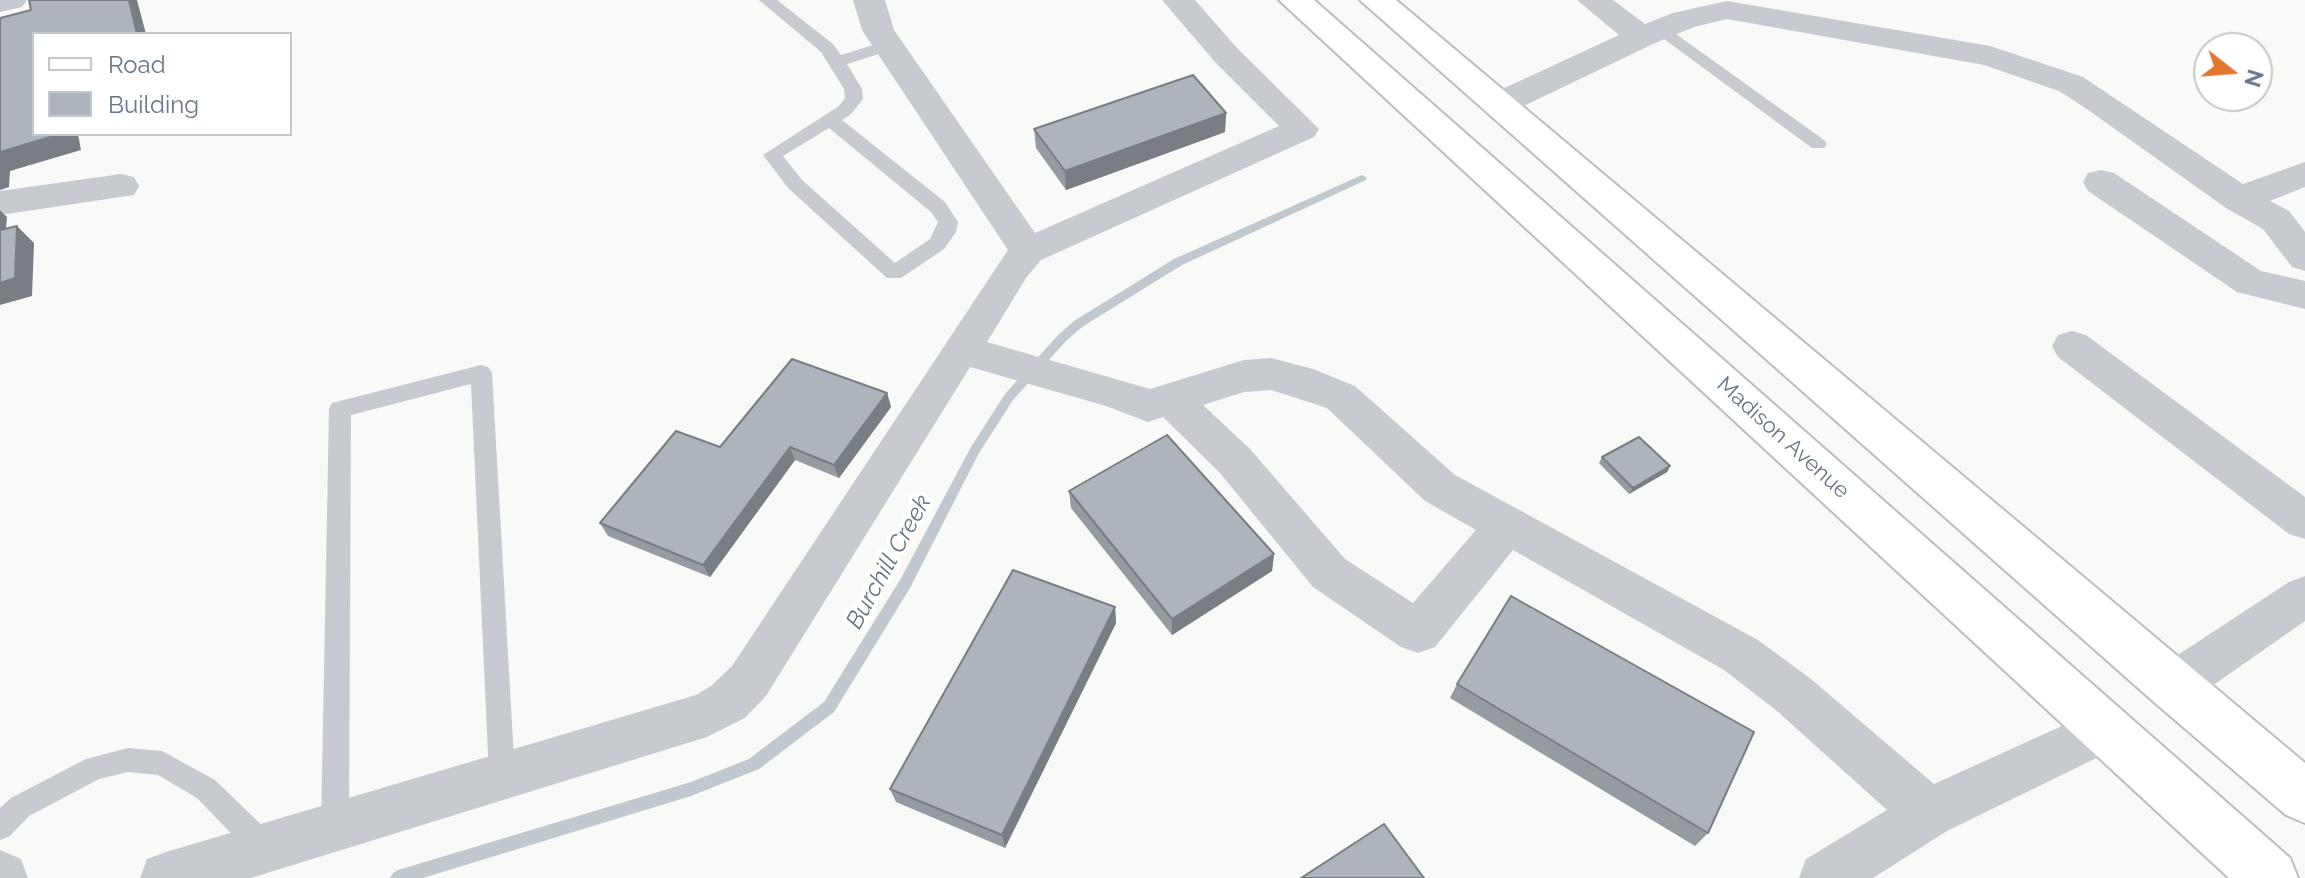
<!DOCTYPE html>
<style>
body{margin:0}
#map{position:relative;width:2305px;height:878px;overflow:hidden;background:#f9f9f7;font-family:Raleway,sans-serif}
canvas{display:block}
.legend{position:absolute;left:32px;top:32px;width:260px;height:104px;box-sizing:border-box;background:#fff;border:2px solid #c3c8cf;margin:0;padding:10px 14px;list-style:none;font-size:24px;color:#697588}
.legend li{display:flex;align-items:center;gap:16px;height:40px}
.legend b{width:40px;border:2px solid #c3c8cf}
.north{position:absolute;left:2193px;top:32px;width:80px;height:80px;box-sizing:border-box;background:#fff;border:2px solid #c3c8cf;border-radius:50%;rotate:107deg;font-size:22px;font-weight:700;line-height:32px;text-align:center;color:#697588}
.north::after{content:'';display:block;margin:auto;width:28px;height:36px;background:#e1772f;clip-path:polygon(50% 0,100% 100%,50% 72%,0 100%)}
</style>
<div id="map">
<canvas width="2305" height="878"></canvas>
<ul class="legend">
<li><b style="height:10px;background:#fff"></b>Road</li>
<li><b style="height:22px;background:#aeb4bc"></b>Building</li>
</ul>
<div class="north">N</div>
</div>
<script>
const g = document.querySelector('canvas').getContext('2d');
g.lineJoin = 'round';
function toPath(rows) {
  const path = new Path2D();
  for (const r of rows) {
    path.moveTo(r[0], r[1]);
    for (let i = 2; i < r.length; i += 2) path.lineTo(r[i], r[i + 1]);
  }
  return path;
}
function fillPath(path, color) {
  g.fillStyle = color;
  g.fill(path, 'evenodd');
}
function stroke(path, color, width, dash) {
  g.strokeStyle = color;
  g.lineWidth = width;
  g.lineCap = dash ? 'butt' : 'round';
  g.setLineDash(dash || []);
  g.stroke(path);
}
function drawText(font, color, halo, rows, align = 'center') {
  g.font = font + ' Raleway,sans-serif';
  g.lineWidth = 8;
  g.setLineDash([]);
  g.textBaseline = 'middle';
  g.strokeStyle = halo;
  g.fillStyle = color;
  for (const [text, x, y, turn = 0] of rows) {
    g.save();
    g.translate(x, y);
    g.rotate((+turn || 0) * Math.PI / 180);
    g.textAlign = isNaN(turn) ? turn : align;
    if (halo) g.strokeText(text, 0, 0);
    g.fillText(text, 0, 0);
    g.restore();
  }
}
const stream = toPath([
 [1362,175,1367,178,1366,180,1182,265,1082,327,1066,341,1013,400,979,453,910,588,834,712,759,769,691,796,423,878,390,878,393,873,398,870,691,782,749,759,824,702,900,580,971,447,1005,394,1058,335,1074,321,1174,259,1362,175]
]);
const service = toPath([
 [759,0,777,0,833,44,841,55,889,40,897,45,895,49,847,64,862,89,863,99,851,114,842,120,945,202,958,222,956,232,944,249,901,278,887,278,788,188,763,155,839,106,845,98,844,89,821,52,759,0],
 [829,128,931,212,938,222,930,239,895,263,802,180,783,156,829,128],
 [1662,24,1824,140,1827,144,1824,148,1812,148,1656,33,1654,29,1662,24],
 [481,365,488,367,492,373,515,776,511,785,502,789,493,785,489,776,471,384,351,415,349,827,345,836,335,840,325,836,321,827,329,409,332,403,340,401,481,365],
 [128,748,162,751,215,780,275,838,279,848,275,858,265,862,255,858,197,798,158,775,128,772,99,779,29,816,10,836,0,840,0,808,11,798,86,759,128,748]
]);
const minor = toPath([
 [0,0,27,0,22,7,0,12,0,0],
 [853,0,885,0,894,30,1035,233,1279,126,1215,62,1162,0,1195,0,1237,48,1319,129,1314,137,1041,260,1026,278,987,342,1150,389,1244,360,1271,358,1313,369,1355,386,1455,475,1758,640,1811,679,1934,784,2106,706,2123,713,2131,729,2123,745,1947,831,1873,878,1799,878,1806,859,1887,810,1777,711,1724,670,1513,550,1435,647,1418,653,1401,647,1313,587,1220,473,1163,417,1148,422,1106,406,970,367,766,696,745,718,707,737,251,878,140,878,147,859,166,852,696,695,711,686,732,666,1008,250,862,30,853,0],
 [1271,390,1327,408,1425,501,1476,530,1413,603,1345,559,1250,449,1203,405,1244,392,1271,390],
 [1577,0,1613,0,1645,24,1673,13,1727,1,1990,46,2083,77,2243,184,2305,162,2305,187,2270,201,2289,211,2305,232,2305,271,2292,267,2263,229,2226,208,2084,107,2059,91,1984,65,1727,19,1694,27,1653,44,1509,113,1497,116,1485,113,1480,105,1485,97,1619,35,1577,0],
 [2101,170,2114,173,2261,271,2305,281,2305,309,2237,292,2088,191,2083,182,2088,173,2101,170],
 [121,174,134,177,139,186,134,195,0,215,0,191,121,174],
 [2072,331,2086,335,2305,497,2305,539,2289,534,2058,357,2052,346,2058,335,2072,331],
 [2305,576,2305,621,2189,702,2172,708,2155,702,2148,686,2155,670,2289,582,2305,576],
 [0,850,21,859,28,878,0,878,0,850]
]);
const primary = toPath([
 [1279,0,1314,0,2290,858,2298,878,2229,878,1279,0],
 [1360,0,1396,0,2305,763,2305,823,2286,815,2154,702,1360,0]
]);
const wall = toPath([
 [1226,113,1225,132,1066,190,1036,148,1034,129],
 [887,393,891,407,839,478,795,460,710,577,608,536,600,523,720,447],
 [1602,457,1670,466,1667,472,1629,494,1599,463],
 [1069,491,1274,554,1272,571,1172,635,1071,508],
 [1115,607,1116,623,1005,848,896,802,890,789],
 [1457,684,1708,833,1695,846,1450,698]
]);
const shadedWall = toPath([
 [129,0,137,0,146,34,137,34],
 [1226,113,1225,132,1066,190,1065,171],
 [60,134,78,134,81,150,10,171,9,187,0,190,0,152],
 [0,210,7,217,4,251,0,247],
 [17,226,34,243,32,296,0,305,0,283],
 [887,393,891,407,839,478,834,465],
 [790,447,795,460,710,577,703,565],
 [1670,466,1667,472,1629,494,1633,488],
 [1274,554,1272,571,1172,635,1172,619],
 [1115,607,1116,623,1005,848,1002,835]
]);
const building = toPath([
 [29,0,129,0,137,34,34,34,34,134,60,134,0,152,0,18,31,10,29,0],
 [1193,75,1226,113,1065,171,1034,129,1193,75],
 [17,226,15,278,0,283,0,230,17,226],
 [792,359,887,393,834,465,790,447,703,565,600,523,676,431,720,447,792,359],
 [1167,435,1274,554,1172,619,1069,491,1167,435],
 [1639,437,1670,466,1633,488,1602,457,1639,437],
 [1013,570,1115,607,1002,835,890,789,1013,570],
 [1511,596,1754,732,1708,833,1457,684,1511,596],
 [1384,824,1424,878,1301,878,1384,824]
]);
const streetNames = [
 ["Madison Avenue",1783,438,42]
];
const waterNames = [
 ["Burchill Creek",889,562,-61]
];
fillPath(stream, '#c1c8ce');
stroke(primary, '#babdc2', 4);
fillPath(service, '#c7cace');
fillPath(minor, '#c7cace');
fillPath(primary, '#fff');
fillPath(wall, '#969ba2');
fillPath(shadedWall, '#7a7e84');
fillPath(building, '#aeb4bc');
stroke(building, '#7a7e84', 2);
drawText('22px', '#697588', '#fff', streetNames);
drawText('italic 24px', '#657583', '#fff', waterNames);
</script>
